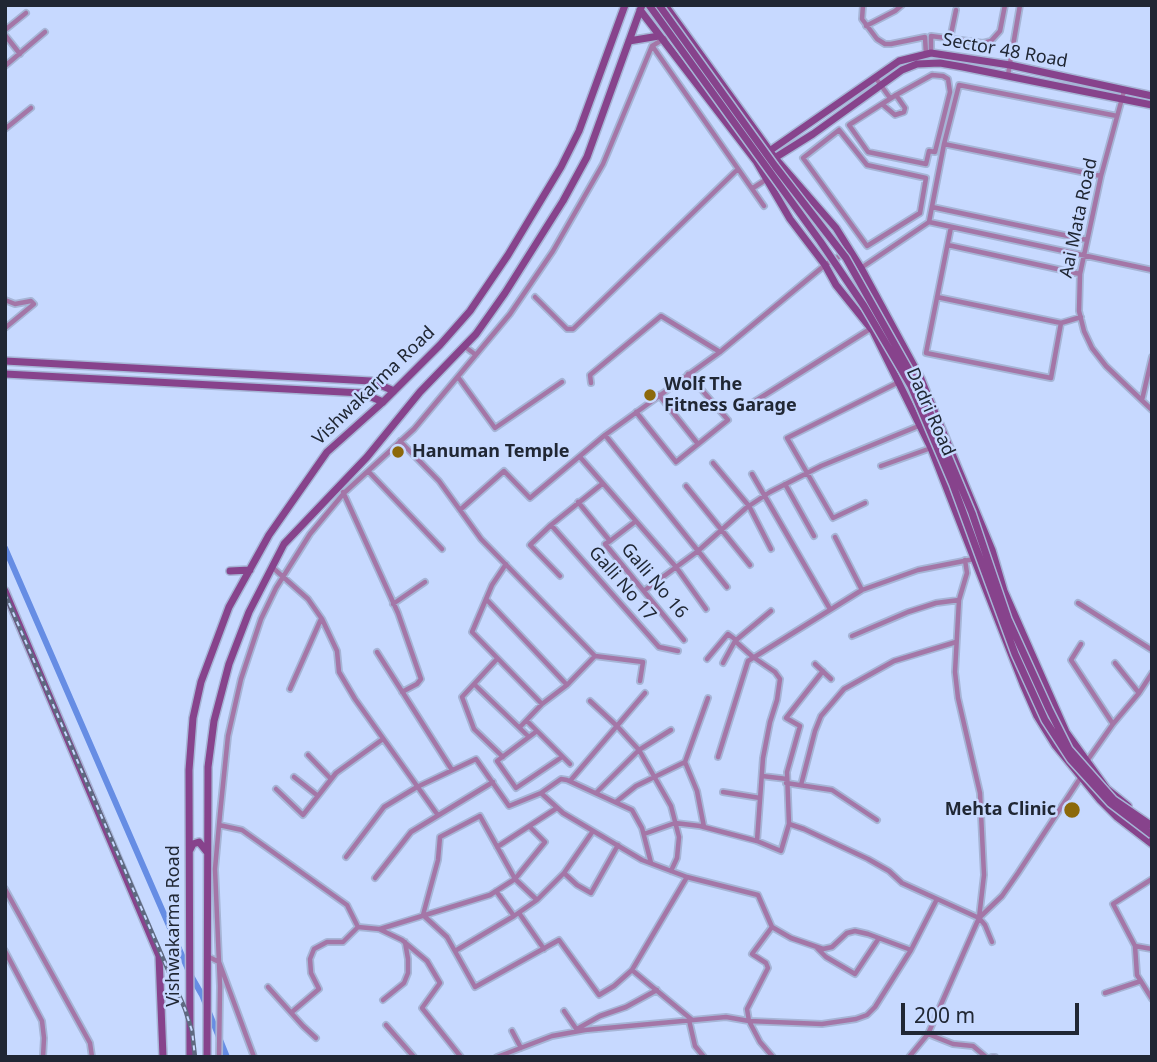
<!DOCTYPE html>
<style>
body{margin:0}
#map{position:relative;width:1157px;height:1062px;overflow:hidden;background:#c7d9ff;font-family:"Noto Sans",sans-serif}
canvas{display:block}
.frame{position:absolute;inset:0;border:7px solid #202734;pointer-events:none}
.scale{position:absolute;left:901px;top:1003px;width:178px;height:32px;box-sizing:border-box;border:4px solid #202734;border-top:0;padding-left:9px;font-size:21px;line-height:24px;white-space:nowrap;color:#202734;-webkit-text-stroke:5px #c7d9ff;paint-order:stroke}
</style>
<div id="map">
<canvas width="1157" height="1062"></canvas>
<div class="frame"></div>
<div class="scale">200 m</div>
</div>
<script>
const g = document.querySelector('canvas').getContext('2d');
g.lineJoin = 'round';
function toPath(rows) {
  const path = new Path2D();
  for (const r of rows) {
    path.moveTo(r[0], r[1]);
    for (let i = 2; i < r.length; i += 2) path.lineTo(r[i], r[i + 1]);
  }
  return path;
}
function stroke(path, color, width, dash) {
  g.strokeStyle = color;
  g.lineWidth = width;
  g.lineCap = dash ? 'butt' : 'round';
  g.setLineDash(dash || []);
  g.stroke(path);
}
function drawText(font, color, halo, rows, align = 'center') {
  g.font = font + ' "Noto Sans",sans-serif';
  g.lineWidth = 5;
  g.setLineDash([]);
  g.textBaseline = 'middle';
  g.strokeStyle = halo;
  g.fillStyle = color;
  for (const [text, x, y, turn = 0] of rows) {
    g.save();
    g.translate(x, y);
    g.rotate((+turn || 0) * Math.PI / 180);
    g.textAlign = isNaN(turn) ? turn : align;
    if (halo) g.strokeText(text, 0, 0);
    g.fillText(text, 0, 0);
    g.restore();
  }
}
const canal = toPath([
 [5,548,190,974,202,995,227,1057]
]);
const street = toPath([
 [863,5,862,19,877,39,885,44,891,44,925,37,926,54],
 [866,26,895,11,902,5],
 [5,30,26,13],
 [5,35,20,54],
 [950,39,956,10],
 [653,47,764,206],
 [931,53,931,36,983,43,991,41,1000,31,1005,5],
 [5,66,45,32],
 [932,75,943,76,948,79,950,92,935,152,929,151,926,164,868,152,849,125,896,95,932,75],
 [1008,75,1020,5],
 [875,77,890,98],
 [1124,91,1101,176,1080,274,1079,311,1084,331,1092,348,1106,366,1152,410],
 [882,104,895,115,904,112,905,108,896,95],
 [5,129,31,108],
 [839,130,867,165,926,178,920,213,867,246,803,158,839,130],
 [944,144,1101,176],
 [753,188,767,179],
 [932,207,1087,240],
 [929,222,944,144,959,85,1117,116],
 [951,227,926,353,1051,378,1061,323],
 [948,245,1080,274],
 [861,268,929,222,1152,270],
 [535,297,567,329,573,329,738,169],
 [937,297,1061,323,1081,317],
 [5,300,15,304,31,301,34,304,5,328],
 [464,346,476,355],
 [458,377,495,428,562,382],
 [591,383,590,375,661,316,720,352],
 [659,395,698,444],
 [1142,400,1152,357],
 [749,405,870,329],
 [636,412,676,462,728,420,688,374],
 [605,435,727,587],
 [400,441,439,481,481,539,595,656,643,662,640,681],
 [580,457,676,567,706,609],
 [713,463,749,506,771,549],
 [881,466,931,448],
 [368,471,442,549],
 [752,474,830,609],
 [785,484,814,536],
 [686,486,750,565],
 [343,492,398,613,421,679,417,684,402,692],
 [578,502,610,541],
 [865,503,833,518,787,438,899,382],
 [460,510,504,471,530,498,605,435,720,352,825,265,845,253],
 [551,525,659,647,678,651],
 [835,537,862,590],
 [610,541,605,544,684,640],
 [610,541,636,521],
 [965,560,967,573,959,600,955,672,958,698,980,793,984,875,979,918],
 [506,564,492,585,472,632,542,704],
 [272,567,308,599,322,619,337,651,339,672,355,699,437,814],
 [560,576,530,545,551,525,602,484],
 [645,590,698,551,746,508,770,492,821,466,921,425],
 [486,599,567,685],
 [1078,603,1152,650],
 [393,604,425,582],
 [852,636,908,612,936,603,959,600],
 [735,641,753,657,775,672,780,679,777,700,770,722,763,758,757,841],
 [1081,644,1071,660,1113,724],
 [377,652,452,770],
 [497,659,462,697,474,729,503,757],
 [707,659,728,634,736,640],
 [723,663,735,641,771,611],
 [1115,663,1139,693],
 [815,664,831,679],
 [823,671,786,718,800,726,787,772,789,824,804,829,868,859,889,871,902,883,979,918,985,925,992,942],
 [474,684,529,737],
 [290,689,321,619],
 [590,701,617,726,639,750,671,806,679,837,677,858,671,871],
 [527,721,570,764],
 [520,727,542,704,567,685,595,656],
 [537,731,497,761,516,788,562,757],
 [308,755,331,779],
 [718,757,748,661,862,590,918,570,974,559],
 [1087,761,1113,724,1139,693,1152,673],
 [685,762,697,791,704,827],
 [762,776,787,779],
 [294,777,318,796],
 [570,781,645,693],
 [786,783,832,790,877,820],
 [801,785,815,731,821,716,844,689,894,661,956,642],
 [276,789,303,815,336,773,383,739],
 [723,792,760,798],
 [541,793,561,779,567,780,632,810,642,828,651,863],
 [596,793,639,750,671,730],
 [616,802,636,786,685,762,708,698],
 [219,825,242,830,347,905,358,927],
 [593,831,564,873,577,885,591,893,618,845],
 [644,834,675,823,700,826,757,841,781,851,789,824],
 [497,847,557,808],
 [346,857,384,807,417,787,476,759,509,806,541,793,563,813,642,860,687,877,758,895,772,927,791,938,823,949,832,947,847,933,855,931,868,934,911,950],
 [564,873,537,900,515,879,480,816,440,837,438,860,423,915,447,937,475,987,559,940,599,995,614,986,632,970],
 [687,877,632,970,691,1019],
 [375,878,411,832,493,782],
 [1152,879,1113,904,1135,946,1152,949],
 [5,889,90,1043,92,1057],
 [496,891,514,916,537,900],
 [519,913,544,949],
 [772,927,752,954,766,963,768,968,747,1009,749,1021,760,1042,773,1057],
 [380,929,490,895,515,879,545,842,530,827],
 [1135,946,1137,975,1152,999],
 [817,948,826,957,855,974,879,938],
 [5,951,42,1021,44,1038,43,1057],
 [455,951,514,916],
 [207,956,219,962,254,1057],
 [268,987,303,1026,316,1038],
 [1105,993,1141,981],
 [383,1000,404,983,408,973,408,959,405,942],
 [564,1011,577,1030],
 [292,1012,319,989,311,973,310,959,314,949,327,942,343,942,358,927,379,929,402,940,427,961,440,983,422,1008,461,1057],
 [689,1020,695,1046,704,1057],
 [386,1025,414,1057],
 [577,1029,600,1016,626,1007,657,990],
 [512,1031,521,1048],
 [928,1034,953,1044,973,1046,986,1057],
 [219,1057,220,986,215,869,220,814,228,736,241,679,261,619,276,588,310,534,344,493,414,429,510,314,553,251,603,164,652,46,679,30],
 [497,1057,552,1036,585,1030,726,1017,749,1021,822,1024,856,1019,867,1015,875,1007,911,950,937,899],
 [909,1057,928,1034,979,918,1002,896,1018,873,1081,777],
 [992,1057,995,1057]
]);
const secondary = toPath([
 [665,5,775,158,836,228,861,268,921,379,992,550,1004,591,1066,732,1107,789,1128,806],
 [640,10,756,161,790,219,825,265,836,285,873,331,931,448,1023,684,1037,716,1055,745,1100,800,1117,817,1152,844],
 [629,41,659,36],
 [768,152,899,61,931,53,1010,65,1152,96],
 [773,159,813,134,902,70,917,64,940,63,963,67,1152,105],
 [5,361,371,381,394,391],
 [5,374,362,393,383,402],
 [230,571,250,570],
 [5,591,159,956,163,1057],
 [190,850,193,844,199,842,207,852],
 [190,1057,189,770,193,718,201,682,229,607,269,535,327,452,383,402,440,345,470,311,508,255,561,167,579,131,625,5],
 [207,1057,208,767,214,721,229,664,249,612,284,544,367,457,420,392,476,334,505,293,563,201,587,157,642,5]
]);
const rail = toPath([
 [5,594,185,1009,192,1031,195,1057]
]);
const secondaryBridge = toPath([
 [649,5,820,241,864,306,911,386,953,485,1015,654,1045,720,1071,760,1110,803,1152,835],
 [659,5,775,166,846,258,921,391,972,513,1008,619,1049,709,1069,749,1114,800,1152,826]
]);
const markers = [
 [650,395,7,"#8c690b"],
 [398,452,7,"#8c690b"],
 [1072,810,9,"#8c690b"]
];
const streetNames = [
 ["Sector 48 Road",1005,51,10],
 ["Aai Mata Road",1079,218,-78],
 ["Vishwakarma Road",374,386,-44],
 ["Dadri Road",930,412,66],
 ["Galli No 16",654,581,50],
 ["Galli No 17",622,584,49],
 ["Vishwakarma Road",174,926,-90]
];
const poiNames = [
 ["Wolf The",664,385],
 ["Fitness Garage",664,406],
 ["Hanuman Temple",412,452],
 ["Mehta Clinic",1056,810,"right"]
];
stroke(canal, '#668de4', 6);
stroke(street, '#a6b5d6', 8);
stroke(secondary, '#a6b5d6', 10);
stroke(street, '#a476a7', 4.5);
stroke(secondary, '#87438c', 7);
stroke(rail, '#5e6980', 4.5);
stroke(rail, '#c7d9ff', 2, [5]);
stroke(secondaryBridge, '#a6b5d6', 10, []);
stroke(secondaryBridge, '#87438c', 7);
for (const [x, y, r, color] of markers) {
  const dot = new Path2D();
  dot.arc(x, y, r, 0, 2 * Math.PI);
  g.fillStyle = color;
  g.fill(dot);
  stroke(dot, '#c7d9ff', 2.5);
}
drawText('18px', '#202734', '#c7d9ff', streetNames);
drawText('bold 18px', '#202734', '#c7d9ff', poiNames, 'left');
</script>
